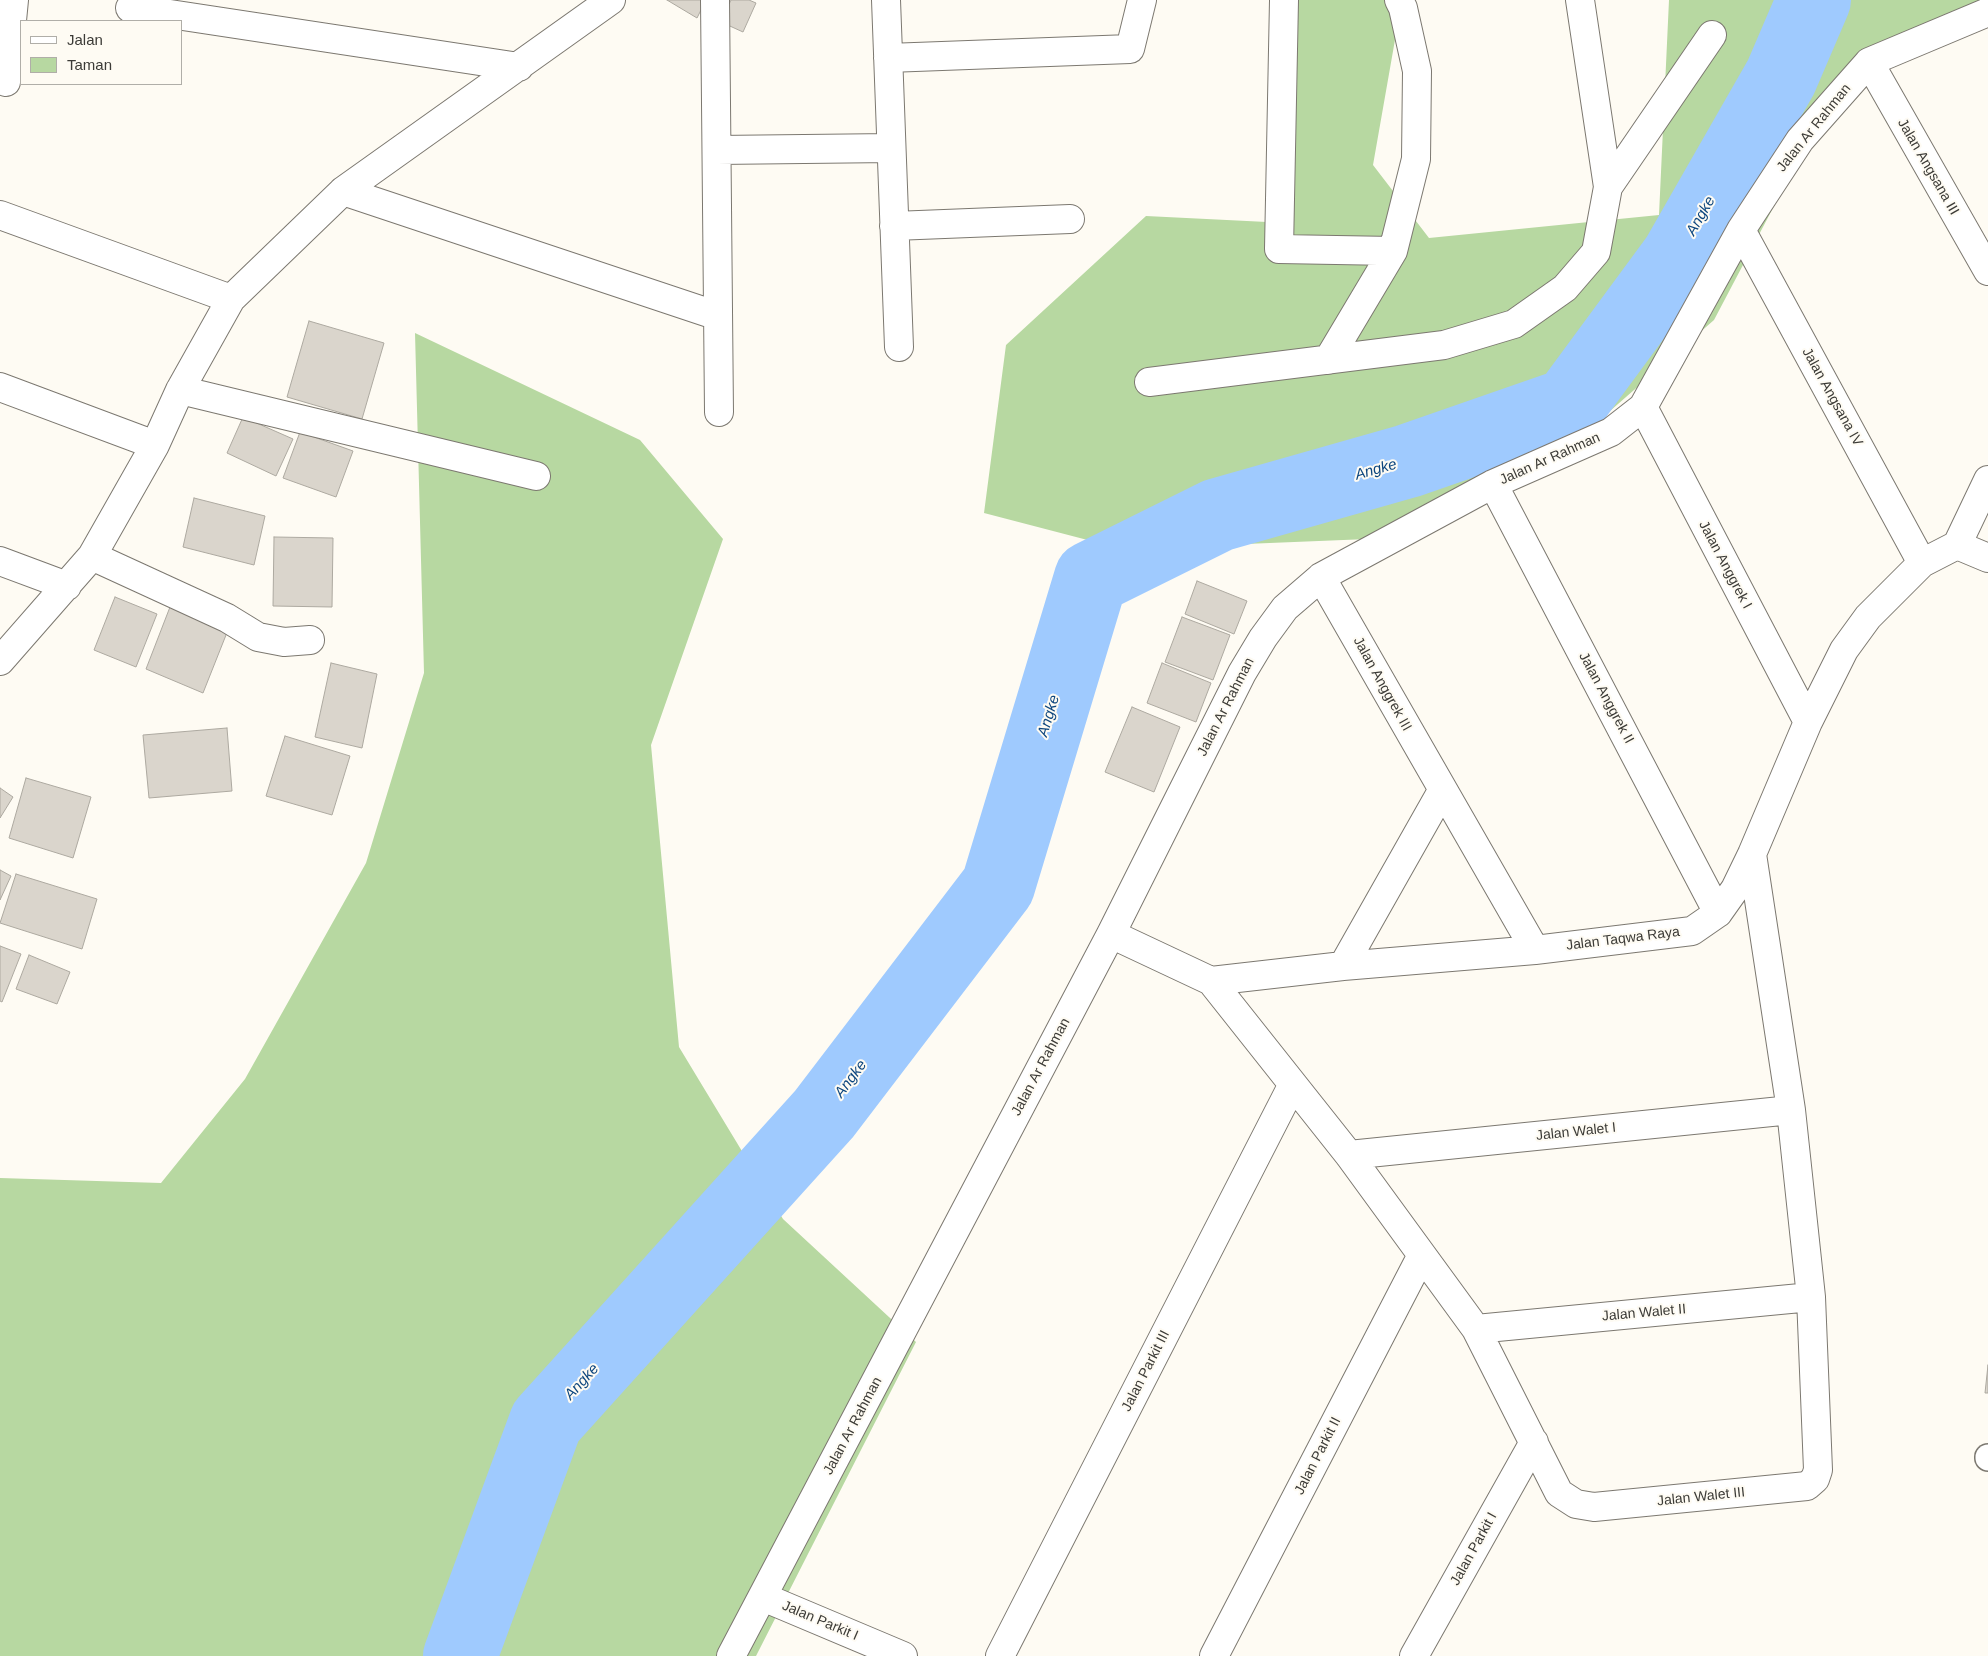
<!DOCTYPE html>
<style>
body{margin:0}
#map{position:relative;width:1988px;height:1656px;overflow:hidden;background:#fefbf3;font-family:Arial,sans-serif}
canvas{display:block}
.legend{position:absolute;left:20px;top:20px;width:162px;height:65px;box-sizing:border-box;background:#fefbf3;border:1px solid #b0aea8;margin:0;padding:6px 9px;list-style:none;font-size:15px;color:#3c3b37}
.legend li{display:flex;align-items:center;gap:10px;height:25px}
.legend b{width:25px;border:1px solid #b0aea8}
</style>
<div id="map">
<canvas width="1988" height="1656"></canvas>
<ul class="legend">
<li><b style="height:6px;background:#fff"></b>Jalan</li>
<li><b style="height:14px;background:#b7d8a1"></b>Taman</li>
</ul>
</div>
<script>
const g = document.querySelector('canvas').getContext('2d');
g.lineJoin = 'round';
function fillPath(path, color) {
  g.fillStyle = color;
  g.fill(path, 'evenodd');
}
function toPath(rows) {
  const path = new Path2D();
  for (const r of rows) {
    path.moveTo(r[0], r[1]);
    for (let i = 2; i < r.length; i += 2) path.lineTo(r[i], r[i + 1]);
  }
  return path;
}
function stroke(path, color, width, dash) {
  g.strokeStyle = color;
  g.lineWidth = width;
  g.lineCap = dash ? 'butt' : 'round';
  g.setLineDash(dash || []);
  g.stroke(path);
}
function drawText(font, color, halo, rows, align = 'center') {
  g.font = font + ' Arial,sans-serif';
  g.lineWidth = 4;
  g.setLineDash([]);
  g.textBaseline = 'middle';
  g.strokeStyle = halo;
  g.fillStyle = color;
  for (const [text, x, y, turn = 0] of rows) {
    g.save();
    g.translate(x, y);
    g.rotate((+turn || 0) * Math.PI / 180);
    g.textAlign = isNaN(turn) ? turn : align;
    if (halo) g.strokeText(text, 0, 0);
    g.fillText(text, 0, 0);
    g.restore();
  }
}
const green = toPath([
 [1293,0,1402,0,1373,165,1429,238,1659,215,1669,0,1988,0,1890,44,1793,170,1714,320,1602,418,1368,539,1122,549,984,513,1006,345,1146,216,1267,222],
 [415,333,640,440,723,539,651,745,679,1047,783,1219,916,1342,756,1656,0,1656,0,1178,161,1183,245,1079,366,863,424,673]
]);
const river = toPath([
 [460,1656,546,1422,824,1114,998,886,1091,578,1218,515,1408,461,1569,405,1678,257,1781,77,1814,0]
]);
const building = toPath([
 [667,0,706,0,697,18,667,0],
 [731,0,749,0,756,3,743,32,721,22,731,0],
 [309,321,384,343,362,419,287,397,309,321],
 [243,417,293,439,276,476,227,453,243,417],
 [300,432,353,451,336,497,283,478,300,432],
 [194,498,265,516,254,565,183,547,194,498],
 [274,537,333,538,332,607,273,606,274,537],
 [1197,581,1247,601,1234,634,1185,614,1197,581],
 [115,597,157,614,136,667,94,650,115,597],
 [170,607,228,630,203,693,146,669,170,607],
 [1182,617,1230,635,1213,680,1165,662,1182,617],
 [331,663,377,674,362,748,315,737,331,663],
 [1162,663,1211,683,1196,722,1147,703,1162,663],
 [1132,707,1180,727,1154,792,1105,772,1132,707],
 [227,728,232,791,149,798,143,735,227,728],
 [285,736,350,756,332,815,266,796,285,736],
 [26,778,91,797,73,858,9,838,26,778],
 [0,788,13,797,0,818,0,788],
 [0,870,11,876,0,900,0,870],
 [16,874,97,899,82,949,0,923,16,874],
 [0,946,21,954,2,1002,0,1001,0,946],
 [29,955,70,972,57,1004,16,989,29,955],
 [1988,1365,1988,1393,1985,1393,1988,1365]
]);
const service = toPath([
 [1988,1457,1988,1458]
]);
const minor = toPath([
 [715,0,719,412],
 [886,0,899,347],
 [1284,0,1279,249,1393,251],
 [1580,0,1608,187],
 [130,8,519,67],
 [888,58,1130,49,1142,0],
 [1869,62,1988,271],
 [6,82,14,0],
 [717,150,891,148],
 [343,191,718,316],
 [0,215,231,299],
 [894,226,1070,219],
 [1741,230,1922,563],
 [1328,360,1393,251,1416,159,1417,71,1403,8,1399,0],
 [1149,382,1444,345,1514,324,1565,288,1596,252,1608,187,1712,35],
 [0,387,155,445],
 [180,390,536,476],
 [1643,407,1808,722],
 [1493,484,1718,913],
 [1957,545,1988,480],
 [92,556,227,618,258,637,284,642,310,640],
 [0,561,67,586],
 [1321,577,1535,950],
 [0,661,92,556,155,445,180,390,231,299,343,191,611,0],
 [1111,934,1211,981,1343,966,1535,950,1692,931,1718,913,1735,889,1752,854,1808,722,1844,650,1868,617,1922,563,1957,545,1988,558],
 [1343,966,1442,791],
 [1211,981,1349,1155,1476,1329,1559,1493,1576,1504,1594,1507,1807,1486,1815,1479,1818,1470,1811,1297,1791,1110,1752,854],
 [1349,1155,1791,1110],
 [1476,1329,1811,1297],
 [763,1597,903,1656],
 [731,1656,1111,934,1242,673,1263,638,1285,608,1321,577,1493,484,1611,432,1643,407,1741,230,1800,140,1869,62,1988,12],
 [1000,1656,1292,1086],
 [1214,1656,1422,1255],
 [1414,1656,1534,1442]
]);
const streetNames = [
 ["Jalan Ar Rahman",1814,128,-51],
 ["Jalan Angsana III",1928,167,60],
 ["Jalan Angsana IV",1832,397,61],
 ["Jalan Ar Rahman",1550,459,-24],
 ["Jalan Anggrek I",1725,565,62],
 ["Jalan Anggrek III",1382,684,61],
 ["Jalan Anggrek II",1606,698,62],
 ["Jalan Ar Rahman",1226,707,-63],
 ["Jalan Taqwa Raya",1623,939,-7],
 ["Jalan Ar Rahman",1041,1067,-62],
 ["Jalan Walet I",1576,1132,-6],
 ["Jalan Walet II",1644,1313,-5],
 ["Jalan Parkit III",1146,1371,-63],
 ["Jalan Ar Rahman",853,1426,-62],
 ["Jalan Parkit II",1318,1456,-63],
 ["Jalan Walet III",1701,1497,-6],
 ["Jalan Parkit I",1474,1549,-61],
 ["Jalan Parkit I",820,1621,23]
];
const waterNames = [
 ["Angke",1701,216,-60],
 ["Angke",1376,470,-16],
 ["Angke",1049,716,-73],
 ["Angke",851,1079,-53],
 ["Angke",582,1382,-48]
];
fillPath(green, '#b7d8a1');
stroke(river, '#9fcafe', 74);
fillPath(building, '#dad5cc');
stroke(building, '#ada9a0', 1);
stroke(service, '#7c7870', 28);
stroke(minor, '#7c7870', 30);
stroke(service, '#fff', 25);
stroke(minor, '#fff', 28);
drawText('14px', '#3c3b37', '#fefbf3', streetNames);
drawText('italic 15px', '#0d467e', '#fefbf3', waterNames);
</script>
